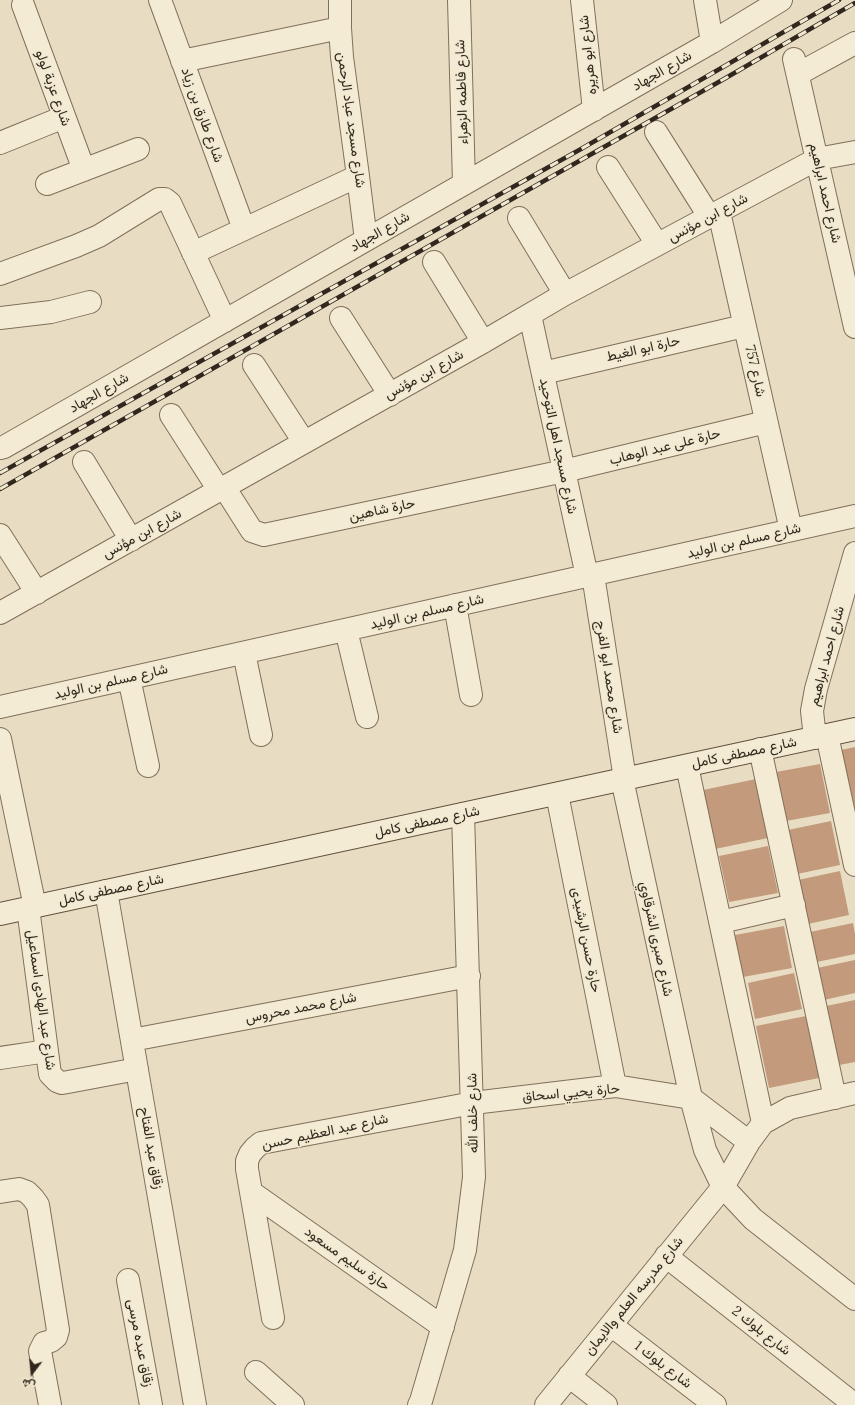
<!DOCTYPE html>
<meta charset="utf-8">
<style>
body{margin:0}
#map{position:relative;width:855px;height:1405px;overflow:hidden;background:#e8ddc2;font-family:Lora,Vazirmatn,serif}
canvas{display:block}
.north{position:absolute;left:12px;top:1353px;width:40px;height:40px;-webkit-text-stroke:3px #f1e8d0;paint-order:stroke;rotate:196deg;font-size:11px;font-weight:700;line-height:16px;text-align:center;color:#31271e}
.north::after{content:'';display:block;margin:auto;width:14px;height:18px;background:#31271e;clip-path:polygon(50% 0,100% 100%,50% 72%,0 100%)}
</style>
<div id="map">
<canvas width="855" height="1405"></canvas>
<div class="north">ش</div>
</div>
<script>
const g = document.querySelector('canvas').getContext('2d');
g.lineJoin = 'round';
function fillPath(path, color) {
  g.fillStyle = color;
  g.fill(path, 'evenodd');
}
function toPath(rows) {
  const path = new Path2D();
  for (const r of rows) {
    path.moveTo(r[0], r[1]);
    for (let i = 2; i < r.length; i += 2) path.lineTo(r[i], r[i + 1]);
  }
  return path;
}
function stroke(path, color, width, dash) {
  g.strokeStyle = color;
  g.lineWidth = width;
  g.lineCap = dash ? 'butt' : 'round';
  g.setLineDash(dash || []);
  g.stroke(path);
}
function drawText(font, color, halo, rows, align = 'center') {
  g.font = font + ' Lora,Vazirmatn,serif';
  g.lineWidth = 3;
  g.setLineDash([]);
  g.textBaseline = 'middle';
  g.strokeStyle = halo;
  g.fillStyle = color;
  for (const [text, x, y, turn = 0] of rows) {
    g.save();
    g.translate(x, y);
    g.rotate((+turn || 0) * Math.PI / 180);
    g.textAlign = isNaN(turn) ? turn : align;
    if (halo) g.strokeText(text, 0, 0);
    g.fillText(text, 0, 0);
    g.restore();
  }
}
const building = toPath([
 [855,747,855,808,854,808,841,750],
 [820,764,830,813,786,821,776,772],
 [756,779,768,838,715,849,703,790],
 [831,821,840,865,797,874,788,830],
 [768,846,778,893,729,902,719,856],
 [840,871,849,915,808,924,798,880],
 [853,923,855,934,855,954,817,962,810,932],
 [784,926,792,968,743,977,735,935],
 [855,960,855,993,824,1000,817,968],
 [794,973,802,1009,755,1019,748,983],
 [855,1000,855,1062,839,1065,826,1006],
 [806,1016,819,1078,769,1088,756,1026]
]);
const minor = toPath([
 [160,0,244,229],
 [340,0,340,28,342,57,358,176,366,240],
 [459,0,464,184],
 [582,0,594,110],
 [705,0,712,42],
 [23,5,84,170],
 [794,59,855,327],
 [182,61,340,28],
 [798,74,855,43],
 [656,132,709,216],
 [0,143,64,117],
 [608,167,657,244],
 [47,184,138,149],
 [719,212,791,530],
 [519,218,565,294],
 [193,253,358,176],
 [434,262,483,342],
 [0,274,76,246,99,236,159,199,165,199,170,203,225,321],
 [530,315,587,576],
 [0,318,51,312,90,302],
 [341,318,390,395],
 [254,365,304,442],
 [543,373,744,326],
 [171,415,219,490],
 [0,448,4,447,712,42,781,0],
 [84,462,131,540],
 [224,487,252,531,264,535,564,471,766,422],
 [0,535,37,593],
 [593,575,625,779],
 [455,605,471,695],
 [0,613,483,342,565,294,817,159,855,152],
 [346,630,367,717],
 [244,653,261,735],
 [129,678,148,766],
 [0,707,855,516],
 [827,735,855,865],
 [815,738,812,711,816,689,855,553],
 [0,739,35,907],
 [760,749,835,1098],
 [687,766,763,1123],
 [622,779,691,1098,705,1150,723,1187,753,1219,855,1299],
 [557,794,615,1086],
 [106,891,195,1405],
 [28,908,50,1074,57,1081,62,1083,68,1082,137,1069],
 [721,922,794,905],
 [132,1040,469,976],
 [0,1058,47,1051],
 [0,1192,19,1189,27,1192,33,1198,38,1205,58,1330,56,1337,51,1341,44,1343,40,1351,50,1405],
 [251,1192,443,1327],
 [666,1256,855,1405],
 [128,1280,151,1405],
 [273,1318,247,1169,247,1161,250,1154,255,1148,261,1143,473,1103,615,1086,691,1098,749,1142],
 [611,1325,715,1405],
 [256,1372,293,1405],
 [569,1376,606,1405],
 [419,1405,421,1401,465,1250,474,1177,463,814],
 [546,1405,723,1187,749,1142,763,1123,790,1108,855,1093]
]);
const secondary = toPath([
 [0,914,855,729]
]);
const rail = toPath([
 [0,473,581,149,839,0],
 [0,489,724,79,855,3]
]);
const streetNames = [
 ["شارع ابو هريره",588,55,-96],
 ["شارع الجهاد",662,71,-30],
 ["شارع عزبة لولو",53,88,70],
 ["شارع فاطمه الزهراء",462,92,-92],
 ["شارع طارق بن زياد",202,115,70],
 ["شارع مسجد عباد الرحمن",351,120,82],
 ["شارع احمد ابراهيم",825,193,77],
 ["شارع ابن مؤنس",708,218,-28],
 ["شارع الجهاد",380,232,-30],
 ["حارة ابو الغيط",643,349,-13],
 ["شارع 757",755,371,77],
 ["شارع ابن مؤنس",424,375,-29],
 ["شارع الجهاد",99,393,-30],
 ["شارع مسجد اهل التوحيد",558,446,78],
 ["حارة على عبد الوهاب",665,447,-14],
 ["حارة شاهين",382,510,-12],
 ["شارع ابن مؤنس",142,534,-29],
 ["شارع مسلم بن الوليد",744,541,-13],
 ["شارع مسلم بن الوليد",427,612,-13],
 ["شارع احمد ابراهيم",827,656,-75],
 ["شارع محمد ابو الفرج",609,677,81],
 ["شارع مسلم بن الوليد",111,682,-13],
 ["شارع مصطفى كامل",744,753,-12],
 ["شارع مصطفى كامل",427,822,-12],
 ["شارع مصطفى كامل",111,890,-12],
 ["شارع صبرى الشرقاوي",656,939,78],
 ["حارة حسن الرشيدى",586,940,79],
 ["شارع عبد الهادى اسماعيل",41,1000,82],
 ["شارع محمد محروس",301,1008,-11],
 ["حارة يحيي اسحاق",571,1093,-5],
 ["شارع خلف الله",473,1113,-91],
 ["شارع عبد العظيم حسن",325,1132,-12],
 ["زقاق عبد الفتاح",151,1148,80],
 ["حارة سليم مسعود",347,1259,35],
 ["شارع مدرسه العلم والايمان",634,1296,-51],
 ["شارع بلوك 2",761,1331,38],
 ["زقاق عبده مرسى",140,1343,79],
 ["شارع بلوك 1",663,1365,37]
];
fillPath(building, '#c39a7c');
stroke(minor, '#806f5b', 24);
stroke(secondary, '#62503e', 24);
stroke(minor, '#f4ebd4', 22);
stroke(secondary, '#f4ebd4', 22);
stroke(rail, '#31271e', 4.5);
stroke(rail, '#f1e8d0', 3, [9]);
drawText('14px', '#31271e', '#f1e8d0', streetNames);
</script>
